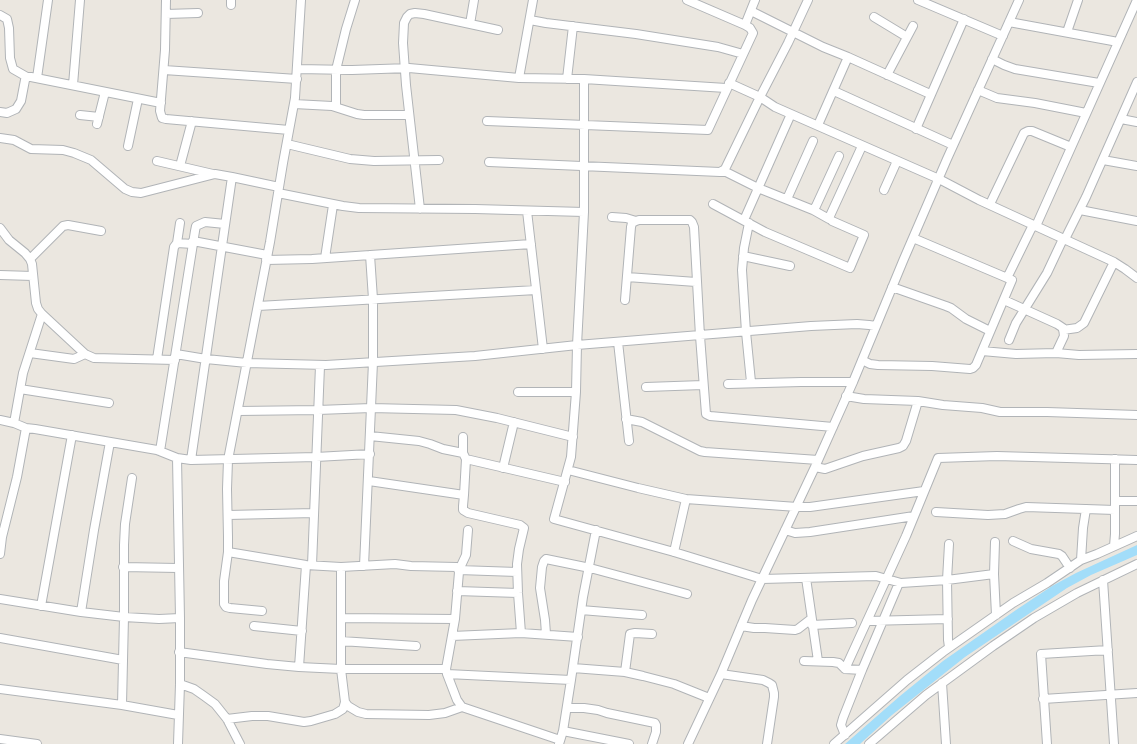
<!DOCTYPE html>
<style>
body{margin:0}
canvas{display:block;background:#ebe7e0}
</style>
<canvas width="1137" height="744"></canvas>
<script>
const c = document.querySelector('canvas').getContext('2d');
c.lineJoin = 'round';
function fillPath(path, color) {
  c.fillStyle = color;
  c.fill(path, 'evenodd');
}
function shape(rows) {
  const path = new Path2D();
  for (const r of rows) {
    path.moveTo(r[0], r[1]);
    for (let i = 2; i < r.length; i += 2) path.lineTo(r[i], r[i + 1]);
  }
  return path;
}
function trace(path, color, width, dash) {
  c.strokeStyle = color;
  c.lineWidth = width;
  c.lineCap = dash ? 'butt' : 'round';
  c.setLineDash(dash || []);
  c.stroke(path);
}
const water = shape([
 [1137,545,1137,555,1091,575,1067,588,965,657,892,715,860,744,845,744,900,696,943,661,1016,610,1052,586,1076,573]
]);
const minor = shape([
 [166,0,165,50,160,111,162,118,166,119,289,130],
 [918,0,1003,36],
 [231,5,231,0],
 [751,11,823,47,848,57,930,94],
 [166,14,198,13],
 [0,15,7,19,9,28,10,58,13,69,27,77],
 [874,17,907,37],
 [530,20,546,23,636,34,718,47,743,54],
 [1009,22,1118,42],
 [470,24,474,0],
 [745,25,755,0],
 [1067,32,1078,0],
 [992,59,1004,65,1015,69,1099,83],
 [298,69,352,70,409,68,519,78,584,79,726,88],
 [164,70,297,79],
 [887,75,913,26],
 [37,78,48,0],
 [519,78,533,0],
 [567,79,573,26],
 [584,79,584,212,577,345,576,392,571,457,554,519,674,552,762,579,876,576,901,583,947,580,994,574],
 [729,83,760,97,775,107,939,179,979,200,1114,262,1125,269,1137,278],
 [73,85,80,0],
 [978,90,997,98,1035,103,1086,113],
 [834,91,953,145],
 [294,104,332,106,357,114,364,115,409,115],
 [336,107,336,70,346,29,355,0],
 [0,112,7,113,16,109,21,101,25,80,27,77,31,77,161,103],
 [80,115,99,117],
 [1121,119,1137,122],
 [487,121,708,130,753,33,750,28,745,25,687,0],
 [97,124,105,92],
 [818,125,848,57],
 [916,129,964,19],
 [0,138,14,140,31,149,63,150,74,153,91,160,125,189,132,192,141,193,215,174,232,177],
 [287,144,350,159,374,161,439,160],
 [128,146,138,99],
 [1103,160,1137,166],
 [157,161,213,174],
 [489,162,720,172,725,169,760,97,788,43,808,0],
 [180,166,192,121],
 [720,172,726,172,758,188,813,210,816,206,839,156],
 [884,190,897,161],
 [278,193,343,206,359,208,475,209,584,212],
 [787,199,813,141],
 [713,204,765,232,850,268,864,235,832,221,829,218,862,146],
 [990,204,1024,133,1028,131,1032,131,1071,147],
 [420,209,406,85,403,43,404,23,407,17,410,14,415,13,424,14,498,30],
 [813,210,829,219],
 [1080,210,1137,221],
 [527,211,543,349],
 [612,217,626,218,636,221],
 [744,220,791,114],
 [749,223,744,248,742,270,746,332,751,382],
 [1036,226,1137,0],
 [0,228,9,240,25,253,30,259,32,264,36,303,38,309,42,314,85,354,94,358,175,360],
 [1065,239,1086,197,1137,82],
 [193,241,267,255],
 [177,243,180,223],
 [743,256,790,266],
 [325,258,333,205],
 [30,259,63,226,68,225,101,231],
 [266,260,312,259,531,244],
 [0,275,33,276],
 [627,277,696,282],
 [1007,278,1031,229,1034,225],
 [892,287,946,306,951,308,966,319,990,331],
 [625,300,631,227,632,223,636,221,639,220,690,220,692,222,694,227,700,336,706,414,710,416,833,427],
 [1004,300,1057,324,1063,328,1064,336,1056,353],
 [258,306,536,290],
 [1063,330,1077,328,1084,323,1114,262],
 [1009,340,1016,323,1047,273,1063,239],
 [618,342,629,441],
 [982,351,1016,354,1056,353,1079,355,1137,354],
 [30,353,74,359,85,354],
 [176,354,206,359,247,363,326,365,475,356,577,345,811,326,857,324,869,325,876,326],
 [157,359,174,247,177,243,193,244],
 [862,360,870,364,878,365,932,366,970,369,973,368,976,365,1012,280,913,238],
 [728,384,801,382,853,382],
 [646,387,703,385],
 [20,389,109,403],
 [518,392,576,392],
 [846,396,864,399,918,401,943,405,982,408,1000,412,1047,412,1137,415],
 [238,411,318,410,371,408,456,410,497,418,573,437],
 [626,419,642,422,700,451,705,452,818,460],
 [0,420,14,423,26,428,35,429,157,450,177,458,191,460,316,457,370,454],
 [14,423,23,373,42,314],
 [370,436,419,441,430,444,443,449,463,453],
 [463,437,463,453,466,459,464,495,463,506,463,510,468,513,520,525,524,528,519,549,517,564,518,593,521,633],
 [160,451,195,231,196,226,205,222,225,224],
 [177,458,180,618,180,684,178,744],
 [466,459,565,482],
 [191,460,232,177,279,187],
 [815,467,825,469,863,456,899,448,903,446,906,441,918,401],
 [503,468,514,422],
 [568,470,638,488,686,499,797,507,810,507,924,491],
 [369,481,464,495],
 [1115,501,1137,501],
 [936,512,988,515,1005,514,1019,509,1026,507,1115,510],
 [228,515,314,513],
 [468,530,466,555,459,570,517,572],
 [785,530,795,533,810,532,914,516],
 [1013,541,1031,549,1059,554,1062,556,1070,568],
 [995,542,994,574,996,615],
 [949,544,947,580,948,640,949,647],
 [1114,546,1115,534,1115,459],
 [228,552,306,565,341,567,395,564,411,566,457,567,459,572,455,619,446,669,447,674,571,680],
 [674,552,686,499],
 [0,554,2,537,17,477,26,428],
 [1081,560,1083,528,1086,509],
 [312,565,320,366],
 [364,566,373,362,373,299,370,255],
 [123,567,178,568],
 [341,567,341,669,345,702,348,706,358,712,366,714,429,715,445,713,462,707],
 [806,578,818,661],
 [1103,580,1114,744],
 [457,591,518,593],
 [0,599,81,612,124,617,159,619,180,618],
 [41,606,72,435],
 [581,610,642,615],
 [262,611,230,608,226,607,224,604,224,581,228,552,228,537,227,489,228,460,270,242,283,163,295,98,301,0],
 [81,612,94,530,110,442],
 [341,618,455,619],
 [867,621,948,619],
 [812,625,852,623],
 [254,626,302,631],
 [741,626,754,628,765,628,795,630,798,629,811,619],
 [546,634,545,620,540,588,542,567,544,561,546,559,590,568,687,594],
 [452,636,521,633,578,637],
 [0,638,123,660],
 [341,641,416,646],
 [179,652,267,664,299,667,341,669,446,669],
 [804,661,833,662,839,663,845,669,862,670],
 [299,667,306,565],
 [573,668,625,672,643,676,674,684,709,698],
 [845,669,906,536,938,458,997,456,1137,460],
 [625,672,630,634,635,633,652,634],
 [447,674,457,700,462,707,560,740],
 [721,674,763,680,769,683,772,685,774,693,774,697,767,744],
 [942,683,946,744],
 [180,684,194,689,204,696,215,704,227,719,240,744],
 [0,689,122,705,178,715],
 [1043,699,1137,693],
 [122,705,124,617,124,545,125,524,132,478],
 [567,708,584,708,598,710,607,713,655,723,656,725,656,732,652,744],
 [227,719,252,716,268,716,304,722,311,721,335,714,343,709,345,702],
 [563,731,629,744],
 [845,735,841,725,843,718,862,670,899,583],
 [0,739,37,744],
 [559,744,563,731,571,680,583,597,596,530],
 [688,744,721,674,752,600,815,467,853,382,903,261,947,159,1019,0],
 [834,744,907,680,943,652,1013,603,1047,583,1081,560,1097,554,1137,536],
 [869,744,926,695,993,646,1034,618,1077,593,1137,564],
 [1047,744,1041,654,1108,650]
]);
fillPath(water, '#a2ddf9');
trace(minor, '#b1b4b7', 10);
trace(minor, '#fff', 8);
</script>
